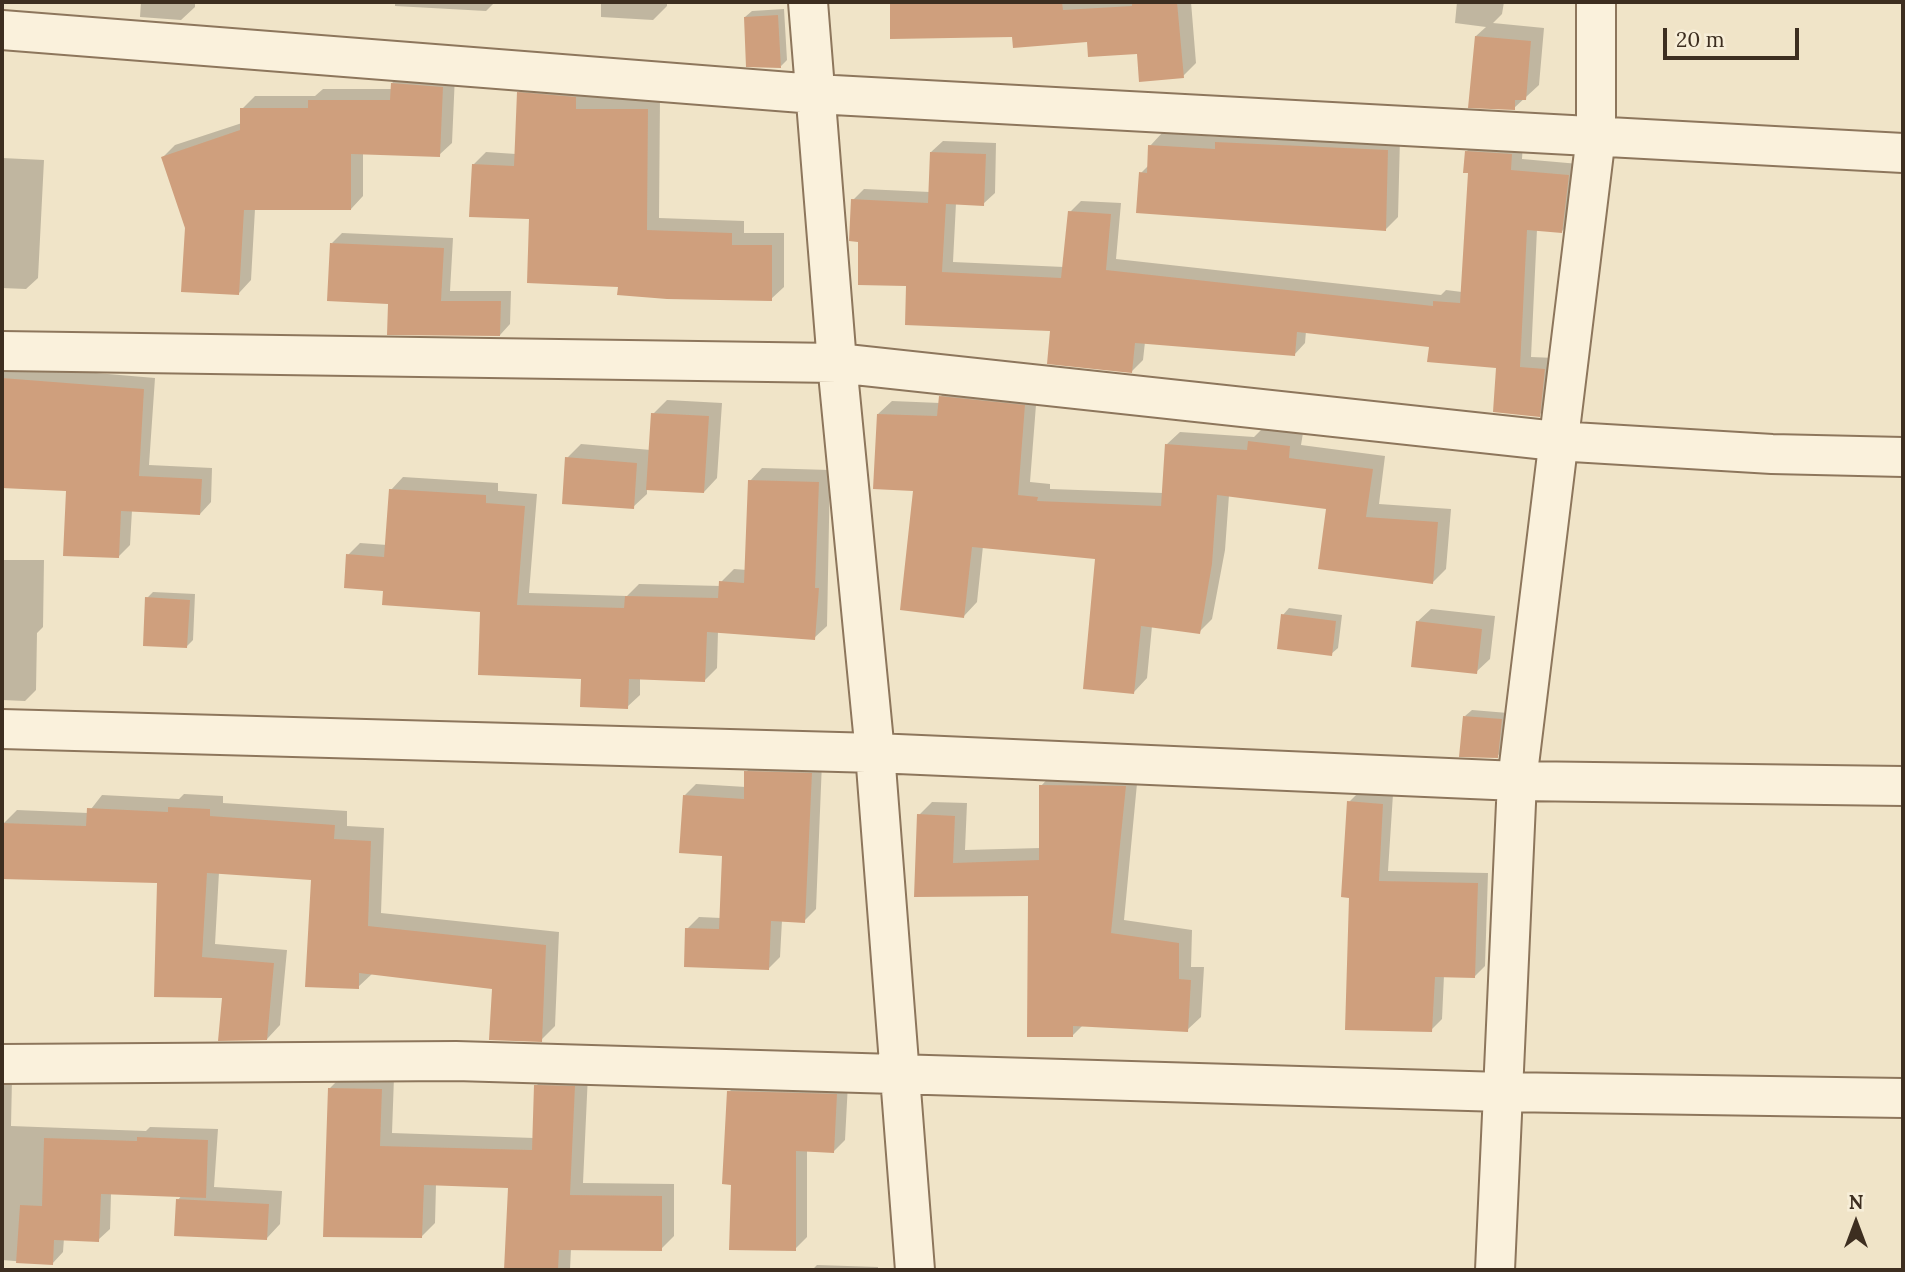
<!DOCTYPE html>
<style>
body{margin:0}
#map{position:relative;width:1905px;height:1272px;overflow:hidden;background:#f0e4c8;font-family:Lora,serif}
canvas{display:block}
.frame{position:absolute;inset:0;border:4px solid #3d2e20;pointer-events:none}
.north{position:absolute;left:1821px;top:1188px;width:70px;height:70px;-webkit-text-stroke:5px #f7eed8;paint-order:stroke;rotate:0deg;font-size:19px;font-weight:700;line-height:28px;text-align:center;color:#3d2e20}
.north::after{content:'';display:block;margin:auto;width:24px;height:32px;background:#3d2e20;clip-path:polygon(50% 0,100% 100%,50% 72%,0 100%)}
.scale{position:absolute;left:1663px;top:28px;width:136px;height:32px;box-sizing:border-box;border:4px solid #3d2e20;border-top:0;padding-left:9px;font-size:21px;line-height:24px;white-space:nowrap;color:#3d2e20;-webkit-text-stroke:5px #f7eed8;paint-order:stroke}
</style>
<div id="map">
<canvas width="1905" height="1272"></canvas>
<div class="frame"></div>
<div class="north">N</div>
<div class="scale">20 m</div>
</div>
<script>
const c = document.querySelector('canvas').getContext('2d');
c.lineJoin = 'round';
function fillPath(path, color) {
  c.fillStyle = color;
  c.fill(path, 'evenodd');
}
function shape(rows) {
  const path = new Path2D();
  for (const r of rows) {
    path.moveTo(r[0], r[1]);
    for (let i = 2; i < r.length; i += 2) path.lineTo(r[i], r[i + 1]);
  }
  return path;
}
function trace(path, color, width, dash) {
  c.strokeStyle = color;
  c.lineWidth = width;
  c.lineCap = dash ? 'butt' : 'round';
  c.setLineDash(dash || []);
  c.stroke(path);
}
const shadow = shape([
 [141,2,195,2,195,7,181,20,140,17],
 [395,2,495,2,486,11,395,6],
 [601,2,667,2,667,6,653,20,601,17],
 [892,2,1191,2,1196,63,1183,76,1138,52,1089,40,1013,35,892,38],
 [1457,2,1504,2,1502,14,1493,23,1544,28,1539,85,1514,108,1476,36,1486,27,1455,23],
 [784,9,787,60,781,66,745,17,752,11],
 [405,71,455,75,452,143,439,155,363,153,363,196,351,209,255,209,251,280,239,293,186,228,163,157,175,145,242,123,242,109,255,96,315,96,323,89,392,89,392,83],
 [531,80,588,85,588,97,660,97,659,218,744,221,744,233,784,233,784,287,771,299,620,285,531,218,473,165,486,152,516,154,518,93],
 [1229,130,1400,138,1398,217,1386,229,1141,173,1149,165,1150,146,1162,133,1222,137],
 [943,141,996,143,995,193,983,204,956,203,953,262,1064,267,1070,212,1081,201,1121,203,1116,259,1441,295,1446,290,1462,292,1470,172,1466,152,1477,141,1523,143,1522,159,1579,164,1573,220,1561,232,1537,229,1531,357,1556,358,1550,404,1539,415,1498,367,1430,345,1306,331,1305,343,1294,355,1145,342,1143,360,1132,371,1052,329,908,284,860,240,853,200,864,189,930,192,931,152],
 [2,158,44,160,38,278,26,289,2,288],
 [342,233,453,238,450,291,511,291,510,324,500,335,390,302,332,243],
 [2,365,155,378,149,465,212,468,211,502,200,514,132,510,130,545,119,556,68,489,2,487],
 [954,384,1037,392,1030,482,1050,484,1050,489,1163,493,1166,445,1180,432,1254,437,1263,428,1303,433,1301,445,1385,456,1379,504,1451,509,1446,569,1433,582,1328,507,1229,495,1225,550,1212,619,1199,632,1152,626,1147,678,1134,692,1097,557,983,546,977,602,964,616,915,489,878,414,892,401,940,403,940,397],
 [667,400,722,403,717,478,704,492,647,489,647,494,633,507,567,458,581,444,651,450,653,414],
 [762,468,830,470,827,626,814,638,718,631,717,668,704,681,640,678,640,695,627,707,482,611,385,590,348,555,360,543,387,545,391,490,403,477,498,483,498,491,537,494,529,593,627,596,639,584,721,586,721,582,734,569,747,570,750,481],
 [2,560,44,560,43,627,37,633,36,690,25,701,2,700],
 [153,592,195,594,193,640,187,646,147,598],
 [1289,608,1342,615,1338,648,1331,654,1283,615],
 [1431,609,1495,616,1490,659,1476,672,1417,622],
 [1472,710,1508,713,1504,750,1497,756,1465,716],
 [758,761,822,762,816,909,804,921,782,920,780,957,769,968,687,929,699,917,721,918,724,855,685,795,696,784,746,787,746,772],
 [1054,772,1138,773,1124,920,1192,930,1191,967,1204,967,1201,1017,1187,1030,1084,1024,1073,1035,1030,895,916,895,919,815,932,802,967,803,965,850,1041,848,1041,786],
 [1359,792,1393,794,1388,871,1488,873,1485,966,1475,976,1444,975,1442,1019,1431,1030,1351,896,1349,802],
 [184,794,223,796,223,803,347,811,347,826,384,828,381,913,559,932,555,1026,541,1040,493,987,373,973,358,987,313,878,219,872,215,944,287,950,280,1025,267,1039,224,997,159,882,2,877,3,824,17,810,88,813,102,795,179,799],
 [549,1073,588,1074,583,1183,674,1184,674,1236,661,1249,571,1248,570,1270,506,1270,510,1186,436,1184,435,1223,422,1236,330,1088,343,1075,394,1077,392,1133,534,1138,536,1086],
 [2,1079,12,1079,11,1126,146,1131,150,1127,218,1129,214,1187,282,1191,280,1224,267,1238,178,1200,182,1195,111,1193,110,1229,98,1240,64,1238,63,1252,52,1264,2,1260],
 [741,1080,848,1083,845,1140,834,1151,807,1150,807,1237,795,1249,733,1183,729,1092],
 [817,1265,878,1267,878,1270,812,1270]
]);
const building = shape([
 [890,2,1062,2,1063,10,1132,6,1132,2,1177,2,1184,78,1139,82,1137,54,1088,57,1087,42,1013,48,1012,37,890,39],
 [778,15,781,68,746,67,744,17],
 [1475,36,1531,41,1526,100,1515,100,1515,110,1468,108],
 [391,83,443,87,440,157,351,154,351,210,244,210,239,295,181,292,185,228,161,157,240,130,240,108,308,108,308,100,390,100],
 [517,92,576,97,576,109,648,109,647,230,732,233,732,245,772,245,772,301,667,299,617,295,618,287,527,283,529,219,469,217,472,164,514,166],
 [1215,142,1388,150,1386,231,1136,213,1139,172,1147,173,1148,145,1215,149],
 [1465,151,1512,154,1511,170,1569,175,1562,233,1527,230,1520,367,1545,369,1540,417,1493,412,1496,368,1427,362,1429,347,1297,332,1295,356,1135,343,1132,373,1047,364,1050,331,905,325,906,286,858,285,858,242,849,241,851,199,928,203,930,152,986,154,984,206,946,204,942,272,1061,278,1068,211,1111,214,1106,270,1433,306,1433,301,1460,303,1468,173,1463,173],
 [330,243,444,248,441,301,501,301,500,336,387,335,388,304,327,301],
 [2,378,144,389,139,476,202,479,200,515,121,511,119,558,63,556,66,491,2,488],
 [939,396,1025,405,1018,495,1038,497,1037,501,1161,506,1165,444,1247,450,1248,441,1290,446,1289,458,1373,469,1366,517,1438,522,1433,584,1318,569,1326,509,1217,495,1212,564,1200,634,1141,626,1134,694,1083,689,1095,559,972,547,964,618,900,610,913,491,873,489,877,414,937,416],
 [651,413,709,416,704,493,646,490],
 [565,457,637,463,634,509,562,504],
 [748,480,819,482,815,588,819,588,815,640,707,632,705,682,629,679,628,709,580,707,581,679,478,675,480,612,382,605,383,591,344,588,346,554,384,557,389,489,486,495,486,503,525,506,517,605,624,608,625,596,718,598,719,581,744,583],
 [145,597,190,600,187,648,143,646],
 [1281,614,1336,621,1332,656,1277,649],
 [1416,621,1482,629,1477,674,1411,667],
 [1463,716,1502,719,1498,758,1459,757],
 [744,771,812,773,805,923,771,921,769,970,684,967,685,928,719,929,722,856,679,853,683,795,744,799],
 [1039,785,1126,786,1111,933,1179,943,1179,979,1191,980,1188,1032,1073,1026,1073,1037,1027,1037,1028,896,914,897,917,814,955,816,953,863,1039,860],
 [1347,801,1383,804,1379,881,1478,883,1475,978,1435,977,1432,1032,1345,1030,1349,898,1341,897],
 [168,807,210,809,210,816,335,825,334,839,371,841,368,926,546,945,542,1042,489,1040,492,989,359,973,359,989,305,987,311,880,207,873,202,957,274,963,267,1040,218,1041,222,998,154,997,157,883,2,879,2,823,86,826,87,808,168,812],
 [534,1085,575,1086,570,1195,662,1196,662,1251,559,1250,558,1270,504,1270,508,1188,424,1185,422,1238,323,1237,328,1088,382,1089,380,1146,532,1150],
 [727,1091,837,1094,834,1153,796,1151,796,1251,729,1250,731,1185,722,1184],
 [137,1137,208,1140,206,1198,101,1194,99,1242,54,1240,53,1265,16,1263,20,1205,42,1206,44,1138,137,1141],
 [176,1199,269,1204,267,1240,174,1236]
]);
const street = shape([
 [808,2,837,363,875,753,915,1270],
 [2,30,815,94,1903,153],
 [2,351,837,363,1556,441,1772,454,1903,457],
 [2,729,875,753,1517,781,1903,786],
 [2,1064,456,1061,1502,1092,1903,1098],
 [1495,1270,1517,781,1596,136,1596,2]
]);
fillPath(shadow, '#0003');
fillPath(building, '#cf9f7d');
trace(street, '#8d765c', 42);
trace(street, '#faf1dc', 38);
</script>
